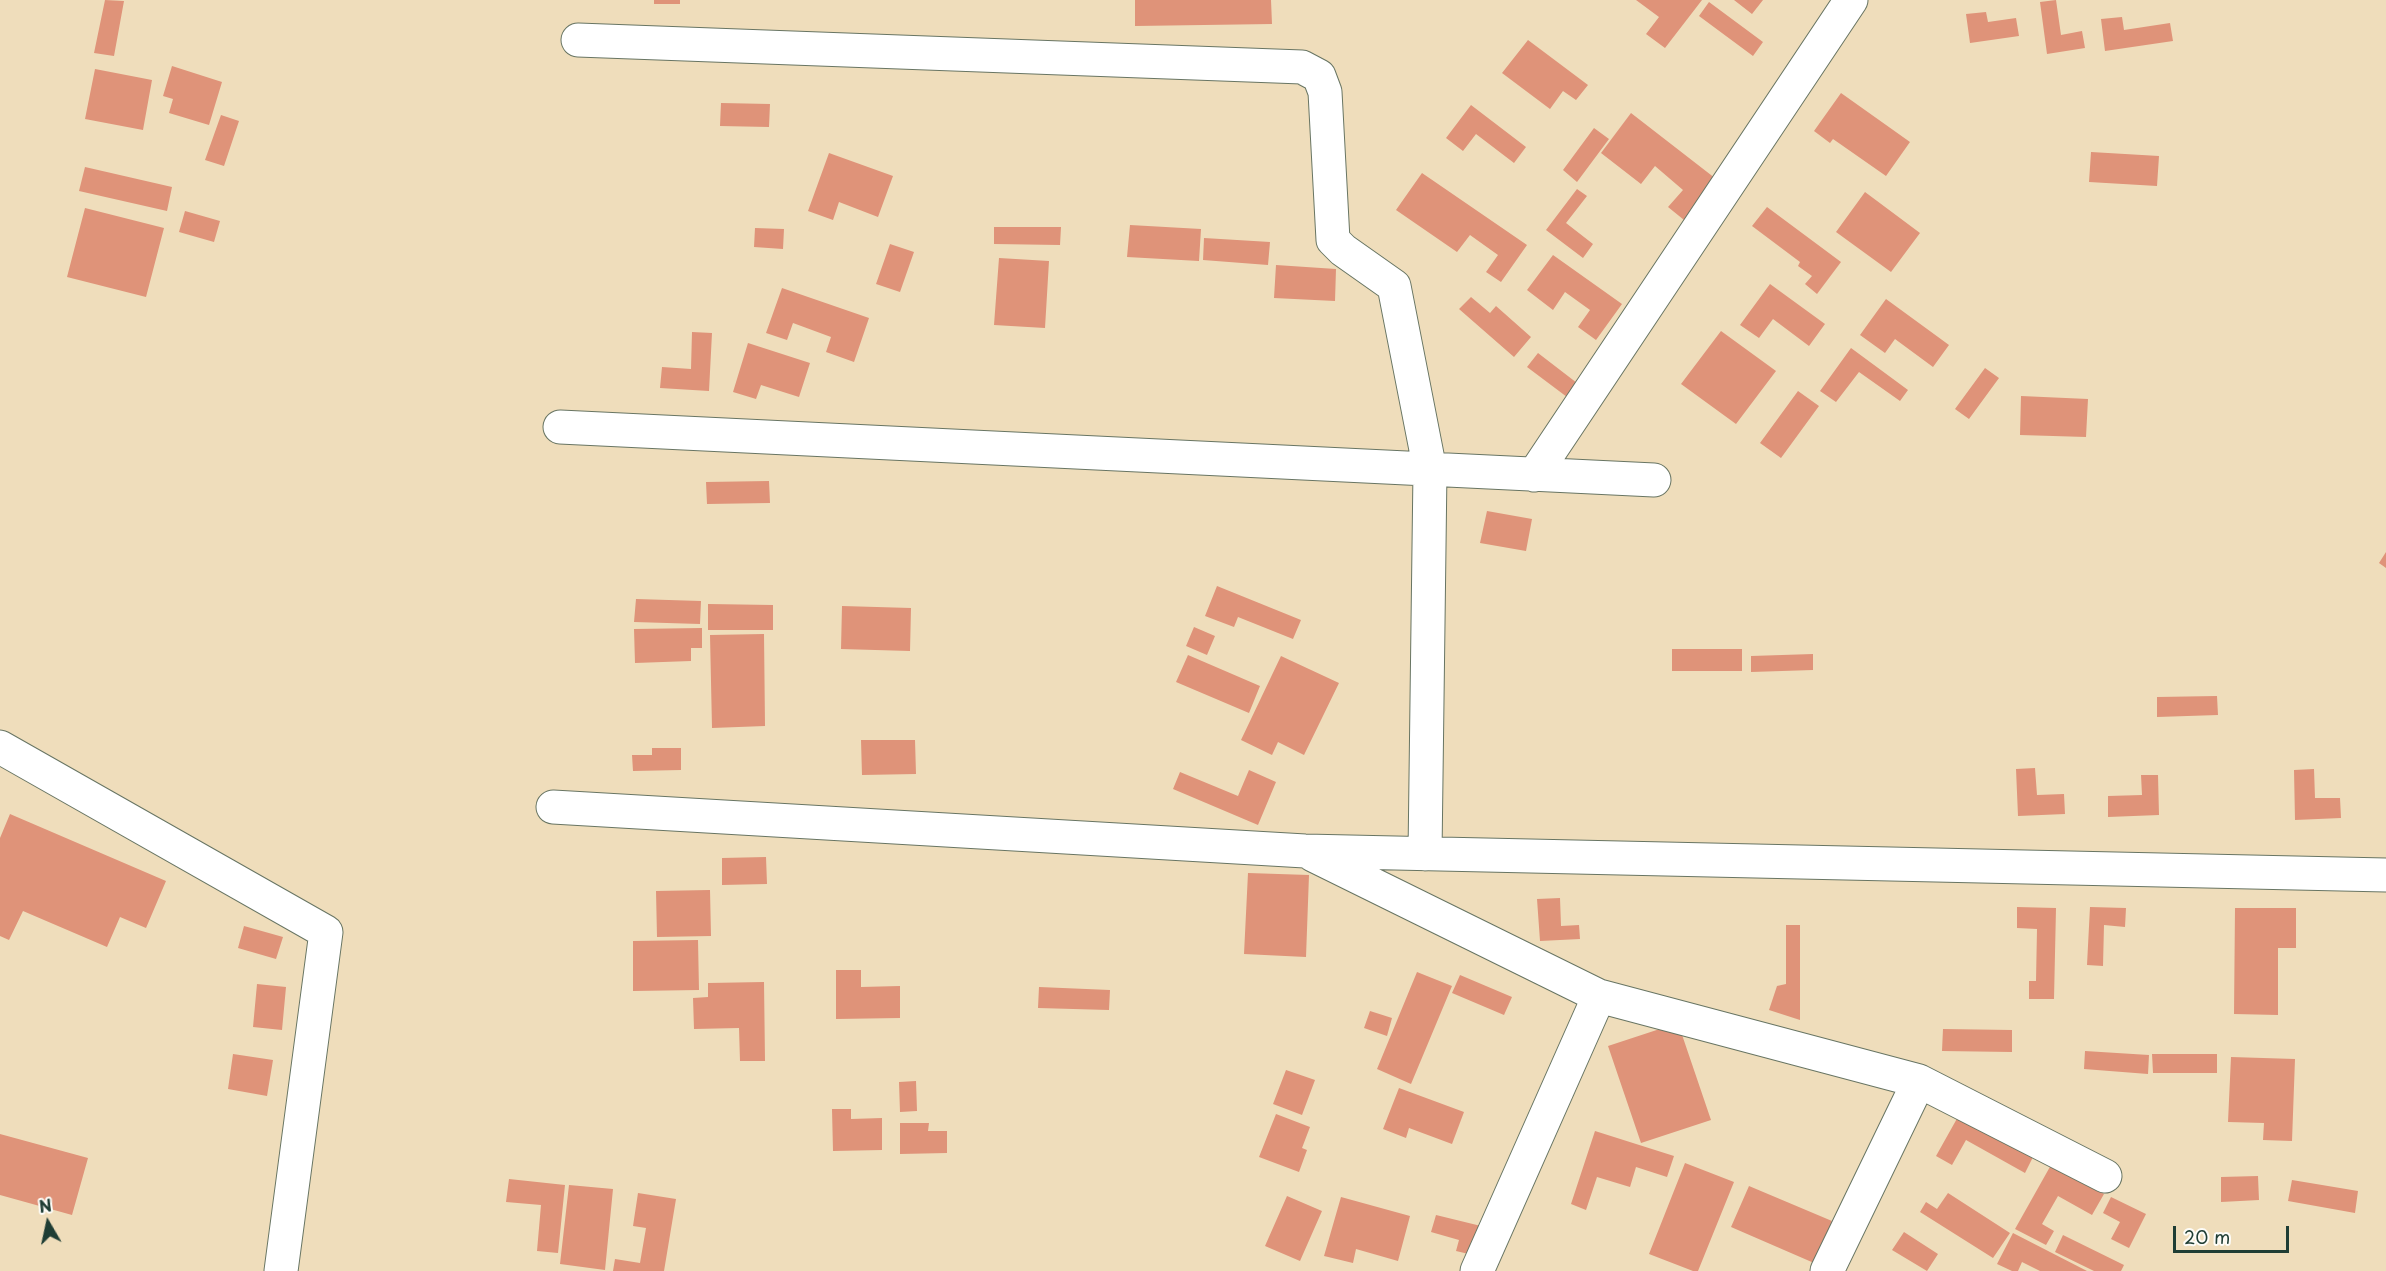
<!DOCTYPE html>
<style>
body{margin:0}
#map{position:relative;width:2386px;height:1271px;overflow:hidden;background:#efddbb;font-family:"Playpen Sans",sans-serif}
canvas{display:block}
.north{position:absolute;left:18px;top:1193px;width:60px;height:60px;-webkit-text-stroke:4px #fdfcf7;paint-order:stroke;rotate:351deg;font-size:16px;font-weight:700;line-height:24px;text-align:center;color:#1f3d34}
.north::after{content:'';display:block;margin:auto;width:21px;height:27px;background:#1f3d34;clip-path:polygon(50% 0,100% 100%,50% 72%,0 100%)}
.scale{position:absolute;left:2173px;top:1226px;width:116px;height:27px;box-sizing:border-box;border:3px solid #1f3d34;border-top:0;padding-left:8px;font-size:18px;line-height:21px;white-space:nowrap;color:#1f3d34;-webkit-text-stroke:4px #fdfcf7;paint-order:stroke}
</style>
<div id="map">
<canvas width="2386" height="1271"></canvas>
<div class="north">N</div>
<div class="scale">20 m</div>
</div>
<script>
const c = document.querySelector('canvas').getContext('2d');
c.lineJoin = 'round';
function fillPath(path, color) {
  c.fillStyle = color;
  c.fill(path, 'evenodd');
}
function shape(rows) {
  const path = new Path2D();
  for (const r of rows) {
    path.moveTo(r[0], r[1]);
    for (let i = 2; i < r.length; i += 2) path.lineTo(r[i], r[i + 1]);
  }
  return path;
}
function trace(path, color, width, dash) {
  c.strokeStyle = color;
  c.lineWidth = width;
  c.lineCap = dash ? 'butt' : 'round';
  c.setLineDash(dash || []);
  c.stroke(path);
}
const building = shape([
 [105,0,124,1,114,56,94,53],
 [654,0,680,0,680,4,654,4],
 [1135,0,1271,0,1272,24,1135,26],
 [1636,0,1702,0,1665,48,1646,34,1659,17],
 [1734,0,1763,0,1752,14],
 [2056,0,2061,35,2082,31,2085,48,2047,54,2040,2],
 [1709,2,1763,42,1753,56,1699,16],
 [1986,12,1988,22,2016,18,2019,36,1970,43,1966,14],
 [2122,17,2124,30,2170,23,2173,41,2105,51,2101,19],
 [1528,40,1588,85,1576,100,1563,91,1550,109,1502,73],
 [172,66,222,82,209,125,169,113,173,99,163,96],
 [95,69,152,80,143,130,85,119],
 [1841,93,1910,142,1886,176,1833,139,1830,143,1814,131],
 [721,103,770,104,769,127,720,126],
 [1471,105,1526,147,1514,163,1476,134,1463,151,1446,138],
 [1631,113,1720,182,1689,224,1668,207,1683,190,1655,166,1641,184,1601,153],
 [221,115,239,121,224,166,205,160],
 [1594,128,1609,139,1577,182,1563,170],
 [2091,152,2159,156,2157,186,2089,182],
 [829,153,893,176,878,217,839,202,833,220,808,211],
 [85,167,172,187,167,211,79,191],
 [1422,173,1527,245,1501,282,1486,272,1498,255,1470,235,1457,252,1396,210],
 [1577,189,1587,196,1566,223,1593,244,1583,258,1546,230],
 [1865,192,1920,233,1891,272,1836,232],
 [1767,207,1841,262,1817,294,1805,284,1812,276,1798,266,1800,262,1752,226],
 [85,208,164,228,146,297,67,277],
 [185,211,220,221,214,242,179,232],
 [1130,225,1201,229,1199,261,1127,257],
 [994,227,1061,227,1060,245,994,244],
 [755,228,784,229,783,249,754,247],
 [1204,238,1270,242,1268,265,1203,260],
 [890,244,914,252,900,292,876,284],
 [1553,255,1622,304,1596,340,1578,327,1590,310,1565,292,1553,310,1527,290],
 [999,258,1049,261,1045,328,994,325],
 [1276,265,1336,269,1335,301,1274,298],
 [1770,284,1825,324,1809,346,1773,319,1759,338,1740,325],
 [782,288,869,318,854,362,826,352,831,337,793,323,787,340,766,333],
 [1471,297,1490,313,1496,306,1531,337,1514,357,1459,309],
 [1886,299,1949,345,1933,367,1895,339,1885,353,1860,335],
 [1721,331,1776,371,1736,424,1681,384],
 [692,332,712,333,709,391,660,388,662,367,691,369],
 [748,343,810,363,799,397,761,385,756,399,733,392],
 [1851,348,1908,390,1900,401,1859,372,1836,402,1820,391],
 [1538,353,1577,383,1567,397,1527,367],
 [1985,368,1999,378,1969,419,1955,409],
 [1798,391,1819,406,1781,458,1760,443],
 [2021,396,2088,399,2086,437,2020,435],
 [769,481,770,503,707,504,706,482],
 [1487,511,1532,519,1526,551,1480,543],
 [2386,552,2386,568,2379,563],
 [1217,586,1301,620,1293,639,1238,617,1234,627,1205,616],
 [636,599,701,601,700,624,634,622],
 [708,604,773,605,773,630,708,630],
 [842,606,911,608,910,651,841,649],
 [1194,627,1215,636,1207,655,1186,646],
 [702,628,702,648,691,648,691,661,635,663,634,629],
 [764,634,765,726,712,728,710,635],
 [1672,649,1742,649,1742,671,1672,671],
 [1813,654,1813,670,1751,672,1751,656],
 [1188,655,1260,686,1249,713,1176,682],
 [1281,656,1339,683,1304,755,1278,742,1272,755,1241,740],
 [2217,696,2218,715,2157,717,2157,697],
 [861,740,915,740,916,774,862,775],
 [652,748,681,748,681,770,633,771,632,755,652,755],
 [2035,768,2037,795,2064,794,2065,814,2018,816,2016,769],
 [2314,769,2315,798,2340,798,2341,818,2295,820,2294,770],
 [1249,770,1276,782,1258,825,1173,789,1180,772,1238,796],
 [2141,775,2158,775,2159,815,2108,817,2108,796,2142,795],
 [10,814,166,881,146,928,120,917,107,947,23,911,9,940,0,936,0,838],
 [766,857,767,884,722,885,722,858],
 [1248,873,1309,875,1306,957,1244,954],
 [710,890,711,936,657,937,656,891],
 [1560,898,1561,926,1579,925,1580,939,1540,941,1537,899],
 [2017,907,2056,908,2054,999,2029,999,2029,981,2036,981,2037,929,2017,928],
 [2090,907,2126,908,2125,927,2104,925,2103,966,2087,965],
 [2235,908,2296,908,2296,948,2278,948,2278,1015,2234,1014],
 [1786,925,1800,925,1800,1020,1769,1010,1777,986,1786,984],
 [244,926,283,937,276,959,238,948],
 [698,940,699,990,633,991,633,941],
 [836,970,861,970,861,987,900,986,900,1018,836,1019],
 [1417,972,1452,986,1411,1084,1377,1069],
 [1460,975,1512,997,1504,1015,1452,993],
 [764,982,765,1061,740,1061,739,1028,694,1029,693,998,708,997,708,983],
 [257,984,286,987,282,1030,253,1027],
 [1039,987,1110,990,1109,1010,1038,1008],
 [1370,1011,1392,1018,1387,1036,1364,1028],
 [1678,1023,1711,1120,1641,1143,1608,1046],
 [1943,1029,2012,1030,2012,1052,1942,1051],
 [2085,1051,2149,1055,2148,1074,2084,1069],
 [233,1054,273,1060,267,1096,228,1089],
 [2152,1054,2217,1054,2217,1073,2153,1073],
 [2231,1057,2295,1059,2292,1141,2263,1140,2264,1123,2228,1122],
 [1286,1070,1315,1080,1302,1115,1273,1104],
 [916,1081,917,1111,900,1112,899,1082],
 [1399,1088,1464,1112,1452,1144,1409,1128,1406,1138,1383,1129],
 [832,1109,851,1109,851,1119,882,1118,882,1150,833,1151],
 [1276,1114,1310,1127,1302,1148,1307,1150,1299,1172,1259,1157],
 [1959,1115,2033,1157,2025,1173,1966,1140,1952,1165,1936,1156],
 [900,1123,929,1123,928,1131,947,1131,947,1153,900,1154],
 [1595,1131,1674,1156,1667,1177,1636,1167,1630,1187,1597,1177,1586,1210,1571,1204],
 [0,1134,88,1158,72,1215,0,1195],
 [1685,1163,1734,1182,1698,1271,1693,1271,1649,1254],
 [2051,1165,2104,1194,2092,1215,2058,1196,2042,1224,2054,1231,2046,1245,2015,1229],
 [2258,1176,2259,1200,2221,1202,2221,1177],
 [509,1179,565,1185,558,1253,537,1251,541,1205,506,1202],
 [2292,1180,2358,1191,2355,1213,2288,1201],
 [569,1185,613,1189,605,1270,560,1264],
 [1749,1186,1832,1221,1814,1263,1731,1227],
 [638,1193,676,1199,664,1271,613,1271,615,1259,640,1263,646,1228,633,1226],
 [1948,1193,2010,1233,1993,1258,1920,1212,1926,1202,1937,1209],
 [1287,1196,1322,1211,1300,1261,1265,1246],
 [1341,1197,1410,1216,1398,1261,1356,1249,1353,1263,1324,1256],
 [2111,1197,2146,1214,2129,1248,2111,1239,2120,1222,2103,1213],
 [1436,1215,1481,1226,1473,1255,1456,1251,1459,1240,1431,1232],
 [1904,1232,1938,1254,1927,1271,1892,1250],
 [2013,1233,2087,1271,2040,1271,2022,1262,2018,1271,2012,1271,1997,1264],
 [2063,1235,2124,1265,2121,1271,2094,1271,2055,1252]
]);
const minor = shape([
 [578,40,1302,67,1319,76,1325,92,1333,240,1343,250,1394,286,1430,470,1425,854],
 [560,427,1654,480],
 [1534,475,1851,0],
 [0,747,326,932,281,1271],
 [553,807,1305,851,2386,875],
 [1313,855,1599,996,1919,1081],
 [1477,1271,1599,996],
 [1827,1271,1919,1081,2105,1176]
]);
fillPath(building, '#df9379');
trace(minor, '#687563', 35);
trace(minor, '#fff', 33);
</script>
